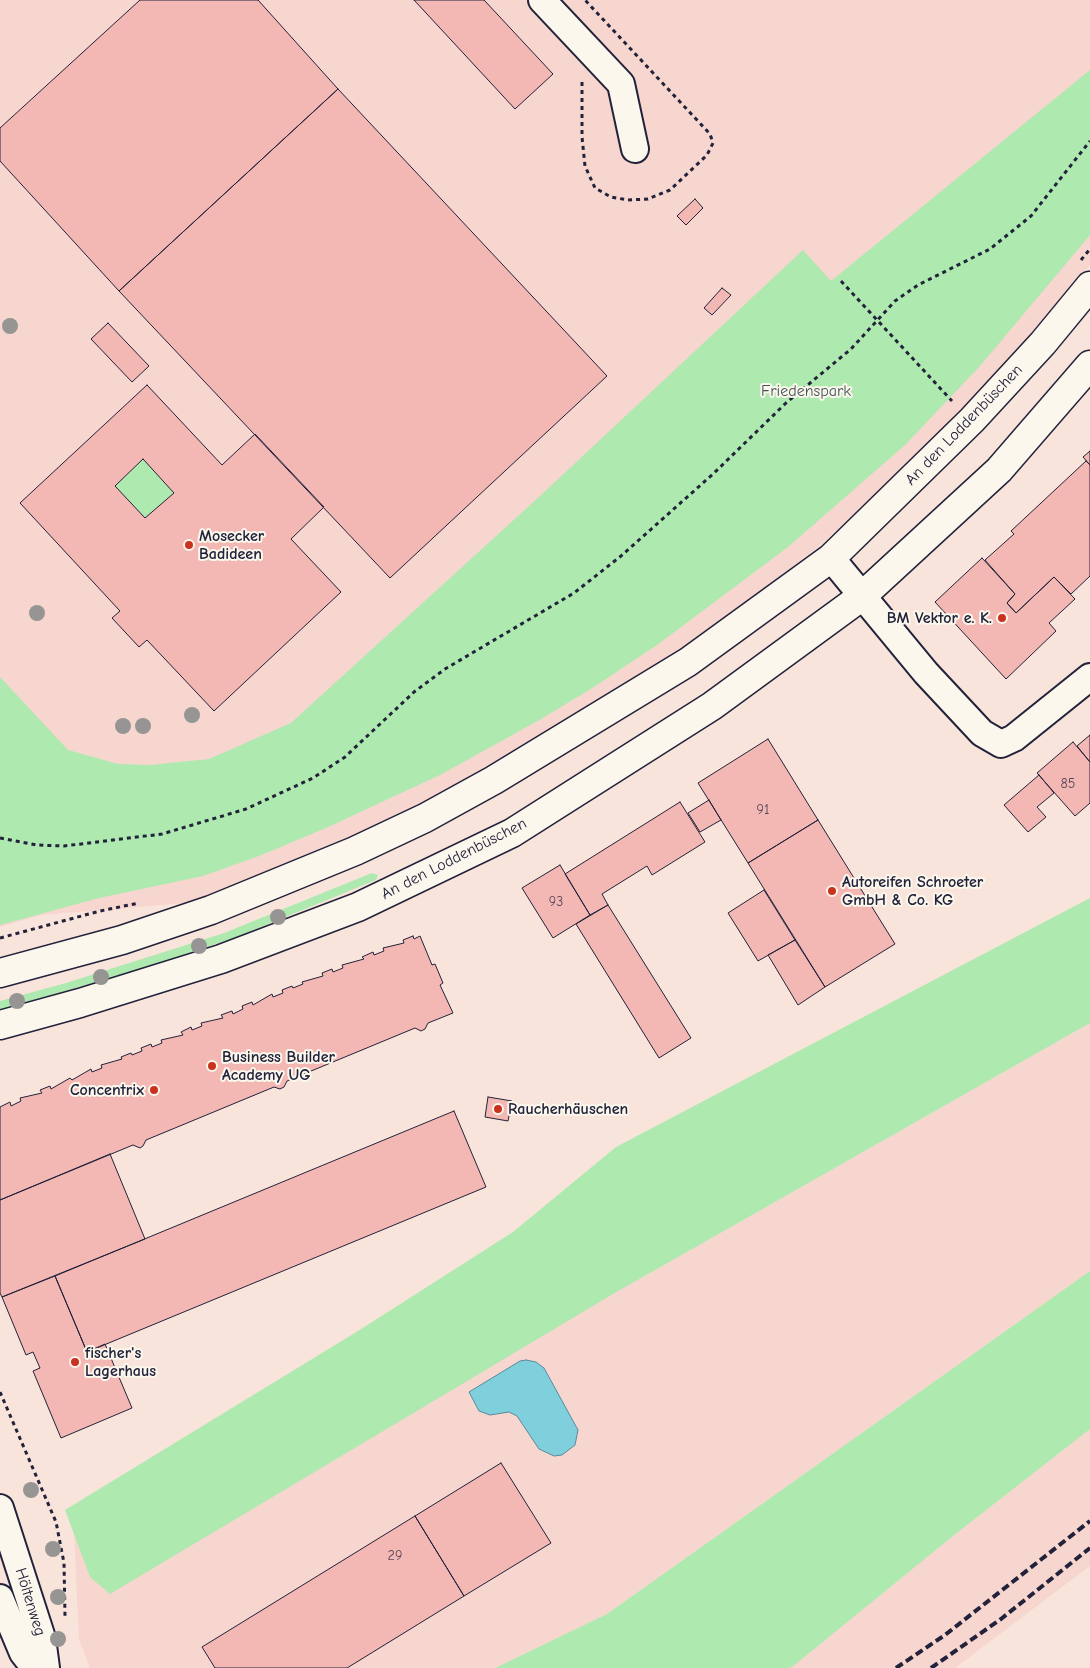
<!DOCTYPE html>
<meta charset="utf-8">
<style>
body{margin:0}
canvas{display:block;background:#f9e4db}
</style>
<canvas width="1090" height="1668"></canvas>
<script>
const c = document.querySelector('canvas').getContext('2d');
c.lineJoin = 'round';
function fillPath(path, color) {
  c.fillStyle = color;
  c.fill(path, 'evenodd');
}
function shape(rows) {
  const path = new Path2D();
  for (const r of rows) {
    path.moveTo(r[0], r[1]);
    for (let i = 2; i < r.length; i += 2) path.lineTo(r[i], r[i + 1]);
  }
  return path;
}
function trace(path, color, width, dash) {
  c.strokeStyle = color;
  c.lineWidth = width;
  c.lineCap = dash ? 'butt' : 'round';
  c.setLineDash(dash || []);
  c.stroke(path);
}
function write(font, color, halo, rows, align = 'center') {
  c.font = font + ' "Comic Neue",sans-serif';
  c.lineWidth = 4;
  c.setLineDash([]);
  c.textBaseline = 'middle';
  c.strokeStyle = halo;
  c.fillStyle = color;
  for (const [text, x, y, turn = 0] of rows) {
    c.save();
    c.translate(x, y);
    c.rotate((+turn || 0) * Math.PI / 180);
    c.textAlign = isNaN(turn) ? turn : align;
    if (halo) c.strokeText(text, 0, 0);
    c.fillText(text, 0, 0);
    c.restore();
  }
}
const built = shape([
 [0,0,1090,0,1090,265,975,402,818,547,680,652,480,776,341,852,198,902,41,915,0,927],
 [1090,1023,1090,1271,607,1614,495,1668,90,1668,79,1640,74,1532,90,1577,613,1294],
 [1090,1429,1090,1566,955,1668,790,1668,953,1536]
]);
const green = shape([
 [1090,70,1090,235,980,366,905,445,788,547,657,645,594,687,541,719,442,774,326,828,259,856,203,876,99,898,0,925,0,677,68,750,118,764,150,765,209,759,291,723,540,496,803,250,831,281],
 [143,459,174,493,145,518,115,486],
 [372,873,378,875,376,880,234,938,124,974,0,1010,0,1001,66,983,224,933],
 [1090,898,1090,1023,613,1294,110,1594,90,1577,65,1510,358,1331,513,1232,616,1147],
 [1090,1271,1090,1429,953,1536,797,1663,790,1668,495,1668,607,1614]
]);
const water = shape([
 [526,1360,536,1362,544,1368,578,1430,575,1445,562,1455,554,1456,539,1449,517,1416,509,1412,490,1415,479,1411,469,1392,520,1361,526,1360]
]);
const building = shape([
 [140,0,258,0,338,89,119,291,0,161,0,128,140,0],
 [414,0,484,0,553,74,515,109,414,0],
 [338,89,607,376,390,578,119,291,338,89],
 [695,199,703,208,686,225,677,216,695,199],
 [722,288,731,295,712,315,704,308,722,288],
 [108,323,149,366,132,382,91,339,108,323],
 [147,385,222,465,255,434,324,507,291,539,341,592,214,711,147,640,139,647,112,618,120,611,20,503,147,385],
 [143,459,174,493,145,518,115,486,143,459],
 [1090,451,1090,465,1083,457,1090,451],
 [1086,461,1090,465,1090,576,1071,594,1054,577,1016,613,1007,603,1015,594,985,560,1014,534,1011,531,1086,461],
 [982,558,1015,594,1007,603,1016,613,1054,577,1075,599,1049,623,1056,631,1006,679,935,602,982,558],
 [1090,735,1090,762,1077,746,1090,735],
 [768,739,818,820,748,863,698,783,768,739],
 [1073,742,1090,762,1090,803,1075,816,1037,773,1073,742],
 [1039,775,1054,793,1037,807,1046,817,1028,832,1004,805,1039,775],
 [709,800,721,820,700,832,688,813,709,800],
 [680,802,705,842,652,875,647,866,602,894,608,905,590,915,565,874,680,802],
 [818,820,895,944,825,987,748,863,818,820],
 [560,865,590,915,553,938,522,888,560,865],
 [764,890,795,940,758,961,728,913,764,890],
 [608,905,691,1038,659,1058,576,924,608,905],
 [413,936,414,939,420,936,432,965,435,964,443,983,440,985,453,1013,428,1023,425,1029,421,1031,415,1028,287,1081,284,1087,280,1089,274,1087,146,1140,143,1146,140,1148,133,1145,0,1200,0,1107,10,1102,11,1106,21,1101,20,1098,42,1093,40,1090,50,1086,51,1089,70,1078,72,1080,91,1069,92,1072,102,1068,101,1065,122,1059,121,1057,131,1053,132,1055,142,1051,141,1048,151,1044,152,1047,162,1043,161,1040,183,1035,181,1032,191,1027,192,1030,202,1026,201,1023,223,1018,221,1015,232,1011,233,1014,243,1009,242,1006,252,1002,253,1005,272,994,273,997,283,993,282,990,292,986,293,988,303,984,302,982,323,976,322,973,332,969,333,972,343,968,342,965,364,959,362,957,373,952,374,955,384,951,383,948,404,943,403,940,413,936],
 [795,940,825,987,798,1005,768,955,795,940],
 [488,1097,512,1101,508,1121,485,1117,488,1097],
 [454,1111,486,1187,87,1352,55,1276,454,1111],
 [110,1154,145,1239,2,1297,0,1293,0,1200,110,1154],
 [55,1276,87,1352,105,1344,132,1408,61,1438,33,1371,40,1368,33,1352,26,1355,2,1297,55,1276],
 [501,1463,551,1543,464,1596,415,1516,501,1463],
 [415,1516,464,1596,347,1668,215,1668,202,1647,415,1516]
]);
const path = shape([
 [582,82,582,137,585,166,595,188,611,197,628,200,648,199,670,190,707,155,713,143,710,134,585,0],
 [1081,260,1090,249],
 [841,281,952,401],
 [0,838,37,845,64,846,162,834,246,809,313,778,345,757,414,692,445,669,574,593,621,556,713,474,786,403,851,349,895,301,918,285,990,249,1031,216,1090,141],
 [0,938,100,911,139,903],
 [0,1392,56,1522,64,1563,65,1616]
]);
const street = shape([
 [542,0,621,84,635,149],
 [831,558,926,673,982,733,1001,744,1014,738,1090,677],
 [0,1508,42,1638,46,1668],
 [0,1598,23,1653,35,1668]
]);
const secondary = shape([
 [0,973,122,940,211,910,355,851,425,818,494,780,688,662,831,558,972,420,1043,343,1090,286],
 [0,1025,80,1003,221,959,358,907,512,833,712,706,861,597,999,470,1090,365]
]);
const rail = shape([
 [896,1668,945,1635,1090,1521],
 [931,1668,1001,1619,1090,1548]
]);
const trees = [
 [10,326],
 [37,613],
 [192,715],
 [123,726],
 [143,726],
 [278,917],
 [199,946],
 [101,977],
 [17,1001],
 [31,1490],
 [53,1549],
 [58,1597],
 [58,1639]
];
const markers = [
 [189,545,5,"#c8321e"],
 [1002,618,5,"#c8321e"],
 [832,891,5,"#c8321e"],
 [212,1066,5,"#c8321e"],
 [154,1090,5,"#c8321e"],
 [498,1109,5,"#c8321e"],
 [75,1362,5,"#c8321e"]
];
const numberNames = [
 ["85",1068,784],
 ["91",763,810],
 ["93",556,902],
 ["29",395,1556]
];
const parkNames = [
 ["Friedenspark",806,391]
];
const streetNames = [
 ["An den Loddenbüschen",964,425,-46],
 ["An den Loddenbüschen",454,859,-27],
 ["Höltenweg",30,1602,73]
];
const poiNames = [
 ["Mosecker",199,536],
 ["Badideen",199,554],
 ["BM Vektor e. K.",992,618,"right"],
 ["Autoreifen Schroeter",842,882],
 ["GmbH & Co. KG",842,900],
 ["Business Builder",222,1057],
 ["Academy UG",222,1075],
 ["Concentrix",144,1090,"right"],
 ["Raucherhäuschen",508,1109],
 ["fischer's",85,1353],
 ["Lagerhaus",85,1371]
];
fillPath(built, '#f7d6cf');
fillPath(green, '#aee9af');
fillPath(water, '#80cfdd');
trace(water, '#5a8a9c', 1);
fillPath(building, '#f3b7b4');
trace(building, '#22223b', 1);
trace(street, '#22223b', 30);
trace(secondary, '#22223b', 31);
trace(path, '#22223b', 3, [4, 4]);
trace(street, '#fbf7ec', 26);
trace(secondary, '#fbf7ec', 28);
trace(rail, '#22223b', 4, [8, 4]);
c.fillStyle = '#969593';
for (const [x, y] of trees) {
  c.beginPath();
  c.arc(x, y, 8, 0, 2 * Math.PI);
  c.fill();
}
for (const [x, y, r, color] of markers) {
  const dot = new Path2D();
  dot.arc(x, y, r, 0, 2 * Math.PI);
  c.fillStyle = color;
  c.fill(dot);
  trace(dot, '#fbf7ec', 2);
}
write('14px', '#564759', null, numberNames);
write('16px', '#455458', '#fbf7ec', parkNames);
write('16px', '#22223b', '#fbf7ec', streetNames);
write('bold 16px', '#22223b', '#fbf7ec', poiNames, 'left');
</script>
